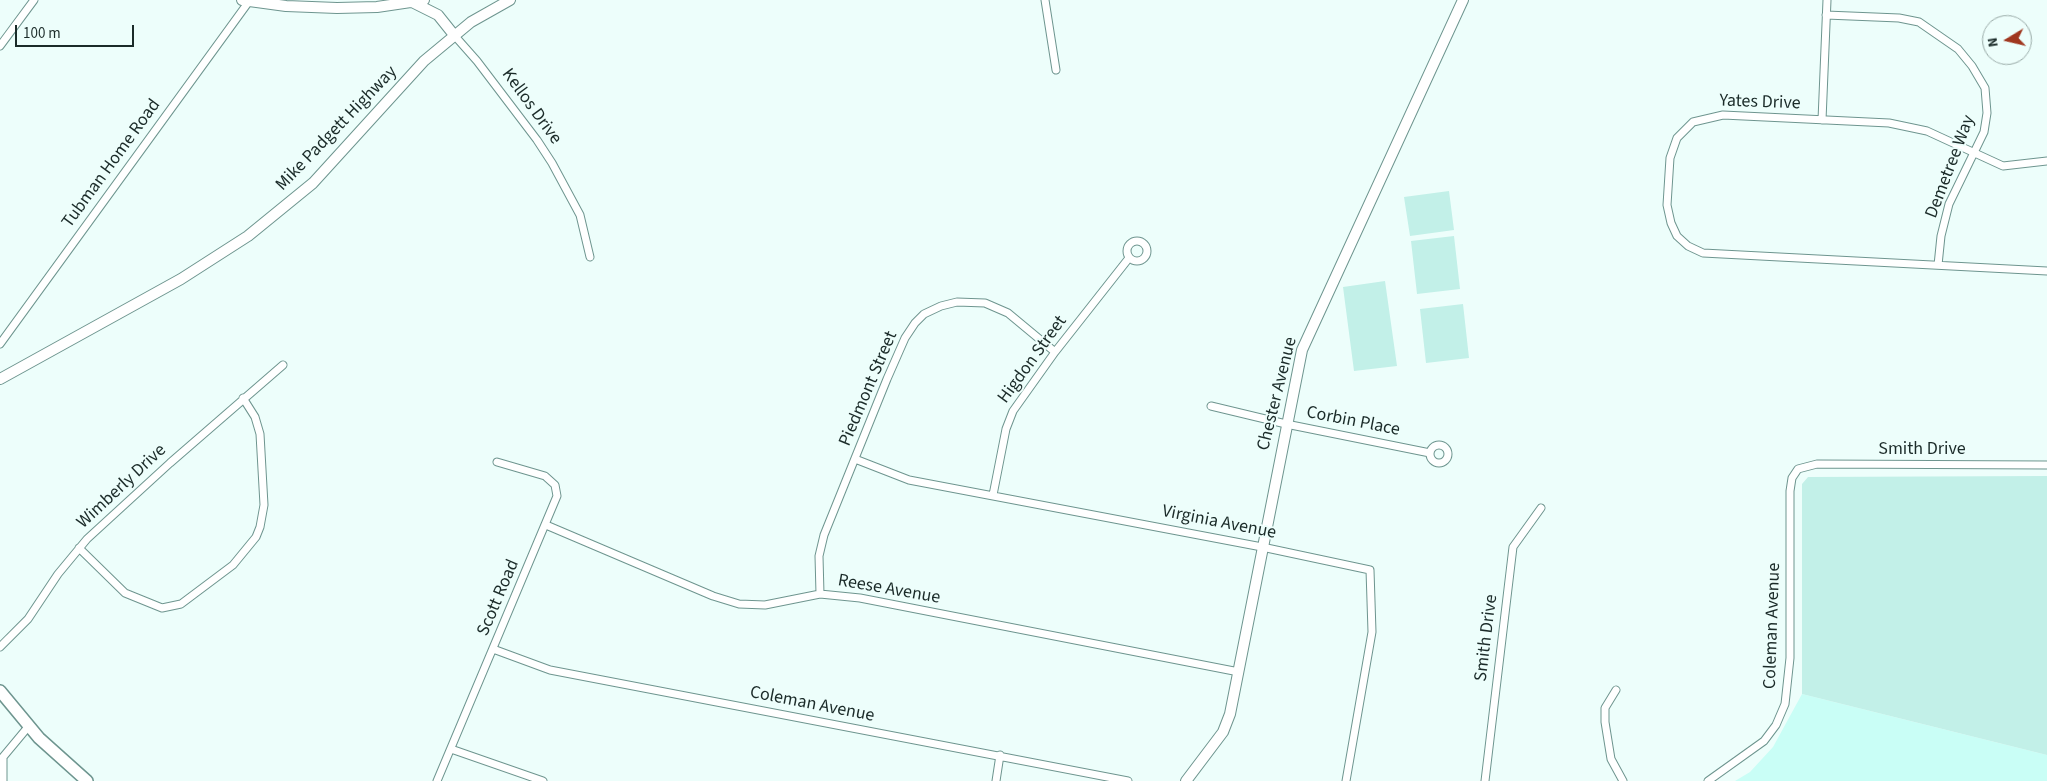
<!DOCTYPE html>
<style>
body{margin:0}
#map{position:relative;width:2047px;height:781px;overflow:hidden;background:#edfefb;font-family:"Source Sans 3",sans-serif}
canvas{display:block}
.north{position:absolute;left:1982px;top:15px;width:50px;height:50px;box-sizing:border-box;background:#edfefb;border:1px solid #99aaa7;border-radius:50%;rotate:261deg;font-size:14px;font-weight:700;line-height:20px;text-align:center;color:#1b2b29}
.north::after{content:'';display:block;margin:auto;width:18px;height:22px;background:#a0371f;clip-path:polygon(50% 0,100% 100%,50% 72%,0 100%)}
.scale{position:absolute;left:15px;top:25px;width:119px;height:22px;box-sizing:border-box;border:2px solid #1b2b29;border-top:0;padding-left:6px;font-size:15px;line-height:18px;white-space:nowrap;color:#1b2b29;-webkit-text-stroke:4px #edfefb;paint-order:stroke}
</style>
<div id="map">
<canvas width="2047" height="781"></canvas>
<div class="north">N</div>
<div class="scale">100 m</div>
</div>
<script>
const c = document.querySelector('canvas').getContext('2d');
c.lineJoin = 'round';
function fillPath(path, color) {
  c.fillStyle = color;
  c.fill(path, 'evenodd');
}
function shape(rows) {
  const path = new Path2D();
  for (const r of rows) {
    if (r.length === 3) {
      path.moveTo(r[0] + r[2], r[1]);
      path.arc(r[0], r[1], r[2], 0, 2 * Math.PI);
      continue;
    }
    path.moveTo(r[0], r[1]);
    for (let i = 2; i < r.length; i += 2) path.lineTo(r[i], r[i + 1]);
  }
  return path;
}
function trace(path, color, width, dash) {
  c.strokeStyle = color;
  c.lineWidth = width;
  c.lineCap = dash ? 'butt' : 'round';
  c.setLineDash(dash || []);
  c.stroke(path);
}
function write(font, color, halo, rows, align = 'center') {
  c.font = font + ' "Source Sans 3",sans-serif';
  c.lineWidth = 4;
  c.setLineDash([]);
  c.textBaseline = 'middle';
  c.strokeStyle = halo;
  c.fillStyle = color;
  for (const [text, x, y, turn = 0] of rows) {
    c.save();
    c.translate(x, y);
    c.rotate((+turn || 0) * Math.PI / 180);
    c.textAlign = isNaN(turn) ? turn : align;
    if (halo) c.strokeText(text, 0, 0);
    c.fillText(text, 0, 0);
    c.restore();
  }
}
const built = shape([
 [1802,694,2047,755,2047,781,1735,781,1750,772,1773,747]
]);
const green = shape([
 [1449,191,1454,230,1410,236,1404,197],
 [1454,236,1460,289,1417,294,1411,241],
 [1385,281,1397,366,1354,371,1343,287],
 [1463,304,1469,358,1426,363,1420,309],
 [2047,476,2047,755,1802,694,1802,484,1808,477]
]);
const street = shape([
 [1045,0,1056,70],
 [1826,15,1899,18,1919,22,1958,49,1972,66,1985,88,1987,113,1984,132,1949,204,1941,236,1938,265],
 [454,35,477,61,537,140,552,163,580,215,590,257],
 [0,46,34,0],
 [1822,120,1827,0],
 [2047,161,2003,166,1927,131,1889,123,1723,115,1693,122,1677,138,1670,158,1667,205,1671,223,1677,236,1688,246,1703,253,2047,271],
 [1137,251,10],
 [0,344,250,0],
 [1211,406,1286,424,1430,453],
 [1439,454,9],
 [855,459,909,480,1262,547,1370,570,1372,632,1346,781],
 [993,495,1006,429,1013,411,1055,352,1129,258],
 [546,525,713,596,739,604,765,605,820,594,860,598,1239,672],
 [79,548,125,593,162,608,181,604,233,565,256,537,260,527,264,505,260,434,255,417,243,398],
 [820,594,819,556,824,535,887,379,905,338,915,323,924,314,941,306,957,302,985,303,1008,313,1055,352],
 [0,647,28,619,58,574,87,539,170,463,283,365],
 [493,649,550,670,1128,781],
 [1616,690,1605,708,1605,722,1611,759,1623,781],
 [451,749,543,781],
 [3,781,3,757,28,727],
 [437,781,557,496,555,485,545,476,497,462],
 [996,781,1000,755],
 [1485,781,1513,547,1541,508],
 [1708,781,1764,741,1776,725,1785,704,1790,658,1790,491,1792,478,1798,469,1817,464,2047,465]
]);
const secondary = shape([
 [242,0,286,6,337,8,377,7,424,0],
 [412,2,438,15,454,35],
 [0,379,181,279,248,236,313,183,424,61,471,22,510,0],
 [1186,781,1223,732,1230,714,1302,350,1463,0]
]);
const primary = shape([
 [0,691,39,738,87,781]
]);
const streetNames = [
 ["Yates Drive",1760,103,2],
 ["Kellos Drive",531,107,54],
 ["Mike Padgett Highway",337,129,-46],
 ["Tubman Home Road",112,164,-54],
 ["Demetree Way",1951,167,-69],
 ["Higdon Street",1033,360,-54],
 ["Piedmont Street",869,389,-67],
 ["Chester Avenue",1278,394,-76],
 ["Corbin Place",1353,422,11],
 ["Smith Drive",1922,450],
 ["Wimberly Drive",122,487,-43],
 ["Virginia Avenue",1219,523,11],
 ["Reese Avenue",889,590,10],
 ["Scott Road",499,598,-67],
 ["Coleman Avenue",1773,626,-88],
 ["Smith Drive",1487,638,-83],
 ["Coleman Avenue",812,705,11]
];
fillPath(built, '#c9fef6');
fillPath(green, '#c2f0e8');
trace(street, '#6e958f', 9);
trace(secondary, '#6e958f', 12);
trace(primary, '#6e958f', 14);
trace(street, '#fff', 7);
trace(secondary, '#fff', 10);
trace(primary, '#fff', 11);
write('18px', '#1b2b29', '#edfefb', streetNames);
</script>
